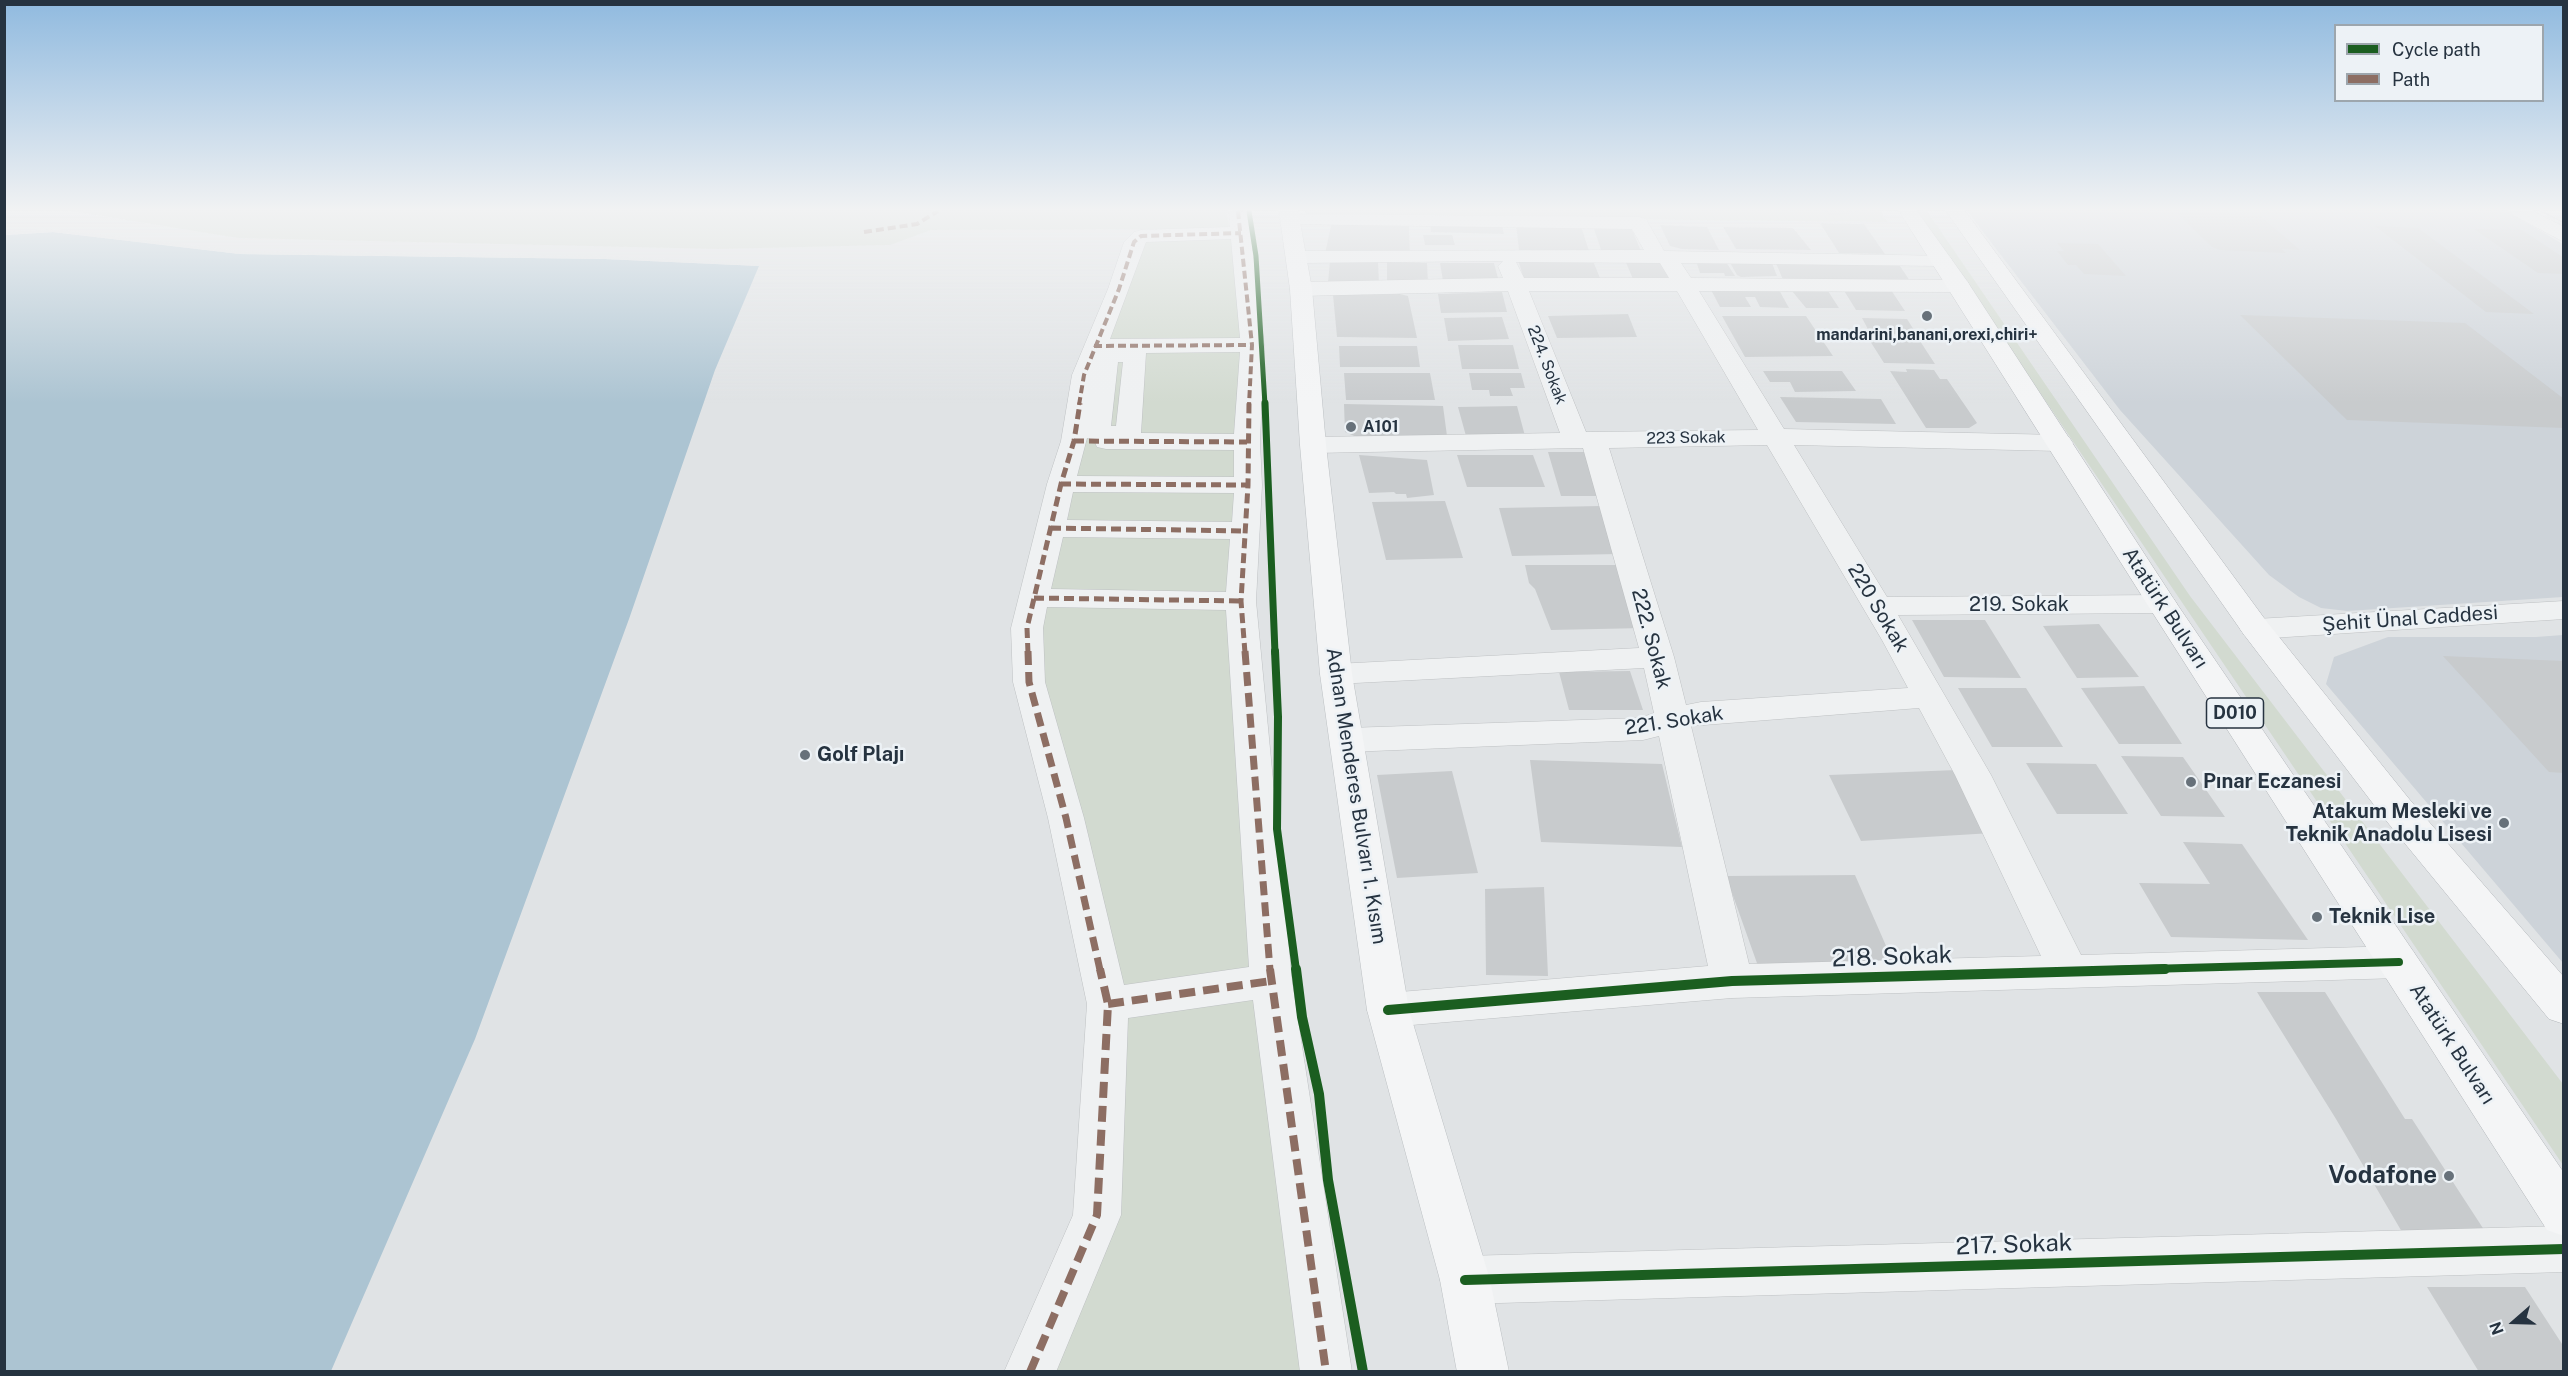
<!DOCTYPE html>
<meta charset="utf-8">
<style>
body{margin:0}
#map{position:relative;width:2568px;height:1376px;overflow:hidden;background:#e0e3e5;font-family:"Public Sans",sans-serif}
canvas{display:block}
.frame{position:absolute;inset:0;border:6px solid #263340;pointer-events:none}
.legend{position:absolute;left:2334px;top:24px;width:210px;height:78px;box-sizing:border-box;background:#edf2f6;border:2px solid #9da6ad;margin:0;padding:8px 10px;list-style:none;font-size:18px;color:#263340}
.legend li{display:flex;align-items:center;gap:12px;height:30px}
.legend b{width:30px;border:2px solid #9da6ad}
.north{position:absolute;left:2484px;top:1292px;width:60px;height:60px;-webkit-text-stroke:4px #edf2f6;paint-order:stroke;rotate:250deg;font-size:16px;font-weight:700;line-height:24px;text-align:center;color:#263340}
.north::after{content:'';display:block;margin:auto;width:21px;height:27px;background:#263340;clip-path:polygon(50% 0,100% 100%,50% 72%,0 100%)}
</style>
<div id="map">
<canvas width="2568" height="1376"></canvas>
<div class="frame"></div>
<ul class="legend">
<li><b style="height:8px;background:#1b5e20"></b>Cycle path</li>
<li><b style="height:8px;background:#8d6e63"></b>Path</li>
</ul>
<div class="north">N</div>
</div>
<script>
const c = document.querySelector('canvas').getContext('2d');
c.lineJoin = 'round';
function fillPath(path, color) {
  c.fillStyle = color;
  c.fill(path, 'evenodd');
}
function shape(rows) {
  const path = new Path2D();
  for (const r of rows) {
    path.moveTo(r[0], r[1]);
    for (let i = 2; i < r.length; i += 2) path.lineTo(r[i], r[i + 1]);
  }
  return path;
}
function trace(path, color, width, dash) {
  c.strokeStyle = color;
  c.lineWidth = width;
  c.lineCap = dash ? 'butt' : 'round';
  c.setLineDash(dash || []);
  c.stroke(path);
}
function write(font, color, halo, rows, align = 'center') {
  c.font = font + ' "Public Sans",sans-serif';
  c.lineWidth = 5;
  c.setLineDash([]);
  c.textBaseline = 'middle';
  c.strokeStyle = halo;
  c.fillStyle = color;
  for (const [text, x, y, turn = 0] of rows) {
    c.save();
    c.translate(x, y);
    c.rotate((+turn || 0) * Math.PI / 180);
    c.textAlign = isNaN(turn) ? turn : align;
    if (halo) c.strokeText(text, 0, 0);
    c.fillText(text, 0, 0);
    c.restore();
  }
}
const built = shape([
 [1967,211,2507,211,2563,244,2563,597,2347,611,2321,608,2299,597,2269,575,2120,410],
 [2563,635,2563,963,2326,684,2334,657,2388,637,2536,637]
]);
const green = shape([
 [71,211,1227,211,1229,229,931,230,890,245,718,249,238,238],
 [1305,211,1880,211,1888,222,1306,216],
 [1917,211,1927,211,2190,596,2563,1084,2563,1165],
 [1142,237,1235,239,1244,324,1237,537,1311,1371,1045,1372,1122,1021,1037,677,1036,626,1090,375]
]);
const water = shape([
 [53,232,240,254,605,259,759,266,715,370,629,619,475,1039,331,1371,5,1372,5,235]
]);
const pier = shape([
 [53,229,240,251,605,256,759,263,762,266,605,259,240,254,53,232,5,235,4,232]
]);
const building = shape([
 [1823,211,1859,211,1859,212,1831,216],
 [2176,212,2259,215,2300,250,2282,249,2286,253,2220,250,2212,247],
 [1332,221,1409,226,1410,256,1325,254],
 [1430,223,1502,225,1504,234,1431,232],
 [1820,223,1864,224,1885,254,1839,253],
 [1516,225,1581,226,1589,251,1519,250],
 [1660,225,1707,227,1719,250,1682,249,1670,246],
 [1593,226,1631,227,1641,251,1601,250],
 [2375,226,2418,228,2534,314,2486,312],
 [1723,227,1793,228,1811,250,1736,249],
 [2474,229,2522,230,2564,258,2564,274,2538,273],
 [1423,235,1452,235,1455,245,1425,245],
 [2057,243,2098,244,2126,276,2084,274,2076,265,2068,265,2057,251,2064,251],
 [1330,260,1378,261,1379,284,1328,283],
 [1518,260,1593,261,1602,283,1525,282],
 [1625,260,1663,261,1674,284,1635,284],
 [1696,261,1726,262,1735,276,1725,276,1724,273,1700,273],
 [1729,261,1772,263,1777,276,1741,277,1737,275],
 [1775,261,1898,263,1912,284,1784,282],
 [1387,262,1427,263,1428,282,1387,282],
 [1440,263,1494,263,1499,282,1443,281],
 [1710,288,1778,288,1789,308,1760,307,1755,297,1745,297,1751,307,1720,307],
 [1843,289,1891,290,1905,311,1856,310],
 [1792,291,1828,291,1839,308,1806,308],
 [1502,292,1507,312,1441,313,1438,294],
 [1400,294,1408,296,1417,338,1337,337,1333,295],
 [1628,314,1637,337,1557,338,1548,316],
 [2240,315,2465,323,2564,399,2564,428,2347,420],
 [1722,316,1806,316,1833,356,1745,357],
 [1502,317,1509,339,1448,341,1444,318],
 [1862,318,1907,319,1916,333,1871,335],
 [1870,341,1920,341,1935,364,1884,363],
 [1458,345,1513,345,1519,369,1462,369],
 [1339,346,1417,346,1420,367,1340,367],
 [1906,369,1934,370,1940,379,1947,379,1977,423,1969,428,1926,428,1890,371,1907,372],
 [1763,371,1842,371,1856,391,1795,392,1790,382,1770,382],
 [1344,373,1430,373,1435,400,1346,400],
 [1469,373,1521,373,1525,388,1510,388,1513,396,1490,396,1489,390,1472,390],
 [1780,397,1881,399,1896,424,1796,422],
 [1344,404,1443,406,1447,436,1359,438,1345,432],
 [1517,406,1525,436,1466,436,1458,407],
 [1548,452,1585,452,1600,496,1561,496],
 [1359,455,1427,460,1434,495,1407,498,1406,494,1396,494,1394,492,1369,493],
 [1457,455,1533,455,1545,487,1467,487],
 [1445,501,1463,558,1386,560,1372,502],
 [1601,506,1619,554,1512,556,1499,508],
 [1525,565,1622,565,1644,628,1551,630,1535,589,1529,583],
 [1912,620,1985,620,2021,678,1944,677],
 [2099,624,2139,677,2077,678,2043,626],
 [2443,656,2564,661,2564,773,2549,772],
 [1630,671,1643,710,1569,710,1559,672],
 [2144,686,2182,744,2119,744,2081,688],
 [1958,688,2026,688,2063,747,1992,747],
 [2121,756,2183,757,2225,817,2161,816],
 [1530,760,1662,764,1682,847,1541,842],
 [2026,763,2096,764,2128,814,2057,814],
 [1957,770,1992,833,1861,841,1829,775],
 [1452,771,1478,873,1397,878,1377,775],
 [2183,842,2242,844,2308,940,2171,937,2139,883,2210,884],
 [1855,875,1894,964,1758,966,1726,876],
 [1544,887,1548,976,1486,975,1485,889],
 [2257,992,2325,992,2405,1119,2412,1119,2490,1239,2409,1244,2336,1119],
 [2427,1287,2525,1287,2564,1347,2564,1372,2479,1372]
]);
const minor = shape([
 [1229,211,1248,212,1264,345,1260,442,1262,485,1256,601,1292,981,1352,1372,1300,1372,1253,1000,1128,1018,1121,1215,1056,1372,1004,1372,1073,1215,1087,1004,1048,818,1013,682,1011,628,1047,484,1061,441,1072,375,1108,289,1124,242,1134,232,1141,230,1230,227,1229,211],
 [1231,239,1240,338,1110,339,1146,242,1231,239],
 [1240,352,1234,434,1141,433,1146,353,1240,352],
 [1118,362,1123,362,1116,426,1111,426,1118,362],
 [1087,438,1094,440,1097,447,1106,449,1234,450,1234,477,1077,476,1087,438],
 [1073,492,1234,493,1232,522,1067,520,1073,492],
 [1063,537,1230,539,1226,592,1051,589,1063,537],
 [1047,607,1226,610,1249,967,1124,985,1084,818,1045,682,1043,628,1047,607],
 [2510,211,2533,211,2564,227,2564,242,2513,215,2510,211],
 [1290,214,1639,217,1646,219,1664,251,1949,256,1952,260,1949,264,1942,266,1681,263,1691,278,1959,280,1967,281,1970,286,1967,291,1959,292,1699,291,1784,429,2060,435,2069,437,2073,443,2069,449,2060,451,1794,445,1887,597,2162,595,2173,598,2177,604,2173,610,2162,613,1898,615,1991,775,2081,955,2399,946,2413,951,2419,962,2413,973,2399,978,1732,998,1388,1027,1373,1022,1367,1010,1373,998,1388,993,1708,966,1659,736,1643,740,1348,752,1336,748,1331,740,1336,732,1348,728,1640,718,1654,713,1644,668,1336,684,1324,681,1320,674,1324,667,1336,664,1639,648,1583,448,1313,453,1304,451,1300,445,1304,439,1313,437,1560,433,1508,291,1301,296,1293,294,1290,289,1293,284,1301,282,1503,278,1498,266,1503,261,1297,263,1290,261,1287,257,1290,253,1297,251,1644,250,1632,229,1283,224,1280,220,1283,216,1290,214],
 [1516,262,1660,263,1669,278,1524,278,1516,262],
 [1529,291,1677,291,1758,430,1586,432,1529,291],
 [1767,445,1882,640,1908,688,1701,702,1686,705,1674,657,1609,448,1767,445],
 [1919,708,1955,775,2041,956,1749,964,1691,726,1919,708],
 [2564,601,2564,619,2256,639,2245,636,2240,629,2245,622,2256,619,2564,601],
 [2564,1226,2564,1272,1465,1304,1447,1297,1440,1280,1447,1263,1465,1256,2564,1226]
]);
const major = shape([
 [1279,211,1298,211,1312,289,1326,445,1352,674,1409,1010,1490,1280,1509,1372,1457,1372,1440,1280,1367,1010,1320,674,1300,445,1290,289,1279,211]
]);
const highway = shape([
 [1899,211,1917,211,1967,281,2177,604,2564,1173,2564,1236,2547,1230,2147,604,1899,211],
 [1946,211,1965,211,2267,622,2410,800,2564,977,2564,1024,2549,1019,2384,818,2245,636,1946,211]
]);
const tram = shape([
 [2541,211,2564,223]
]);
const quietFar3 = shape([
 [1238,211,1252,345,1249,405],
 [864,232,917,224,938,211],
 [1094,346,1252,345],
 [1079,405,1084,375,1119,289,1134,242,1141,236,1241,233]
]);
const quietFar2 = shape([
 [1074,441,1247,442],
 [1061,484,1248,485],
 [1051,528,1245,531],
 [1034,598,1241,601],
 [1028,653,1027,628,1061,484,1074,441,1080,403],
 [1245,653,1241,601,1248,485,1249,403]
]);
const quietFar1 = shape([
 [1028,651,1029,682,1066,818,1100,970],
 [1245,651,1270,970]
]);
const quiet = shape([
 [1270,969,1326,1372],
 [1108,1004,1271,981],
 [1030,1372,1097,1215,1108,1004,1100,969]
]);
const cyclewayFar3 = shape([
 [1249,211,1256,256,1265,405]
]);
const cyclewayFar2 = shape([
 [1265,403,1275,653]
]);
const cyclewayFar1 = shape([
 [1275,651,1278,717,1277,829,1296,970],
 [2113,970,2399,962]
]);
const cycleway = shape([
 [1296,969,1302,1017,1319,1094,1328,1180,1363,1372],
 [1388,1010,1732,981,2165,969],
 [1465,1280,2564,1249]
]);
const markers = [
 [1927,316,6,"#67717a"],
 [1351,427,6,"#67717a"],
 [805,755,6,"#67717a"],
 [2191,782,6,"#67717a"],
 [2504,823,6,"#67717a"],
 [2317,917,6,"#67717a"],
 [2449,1176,6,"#67717a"]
];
const farPoinames = [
 ["mandarini,banani,orexi,chiri+",1927,335],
 ["A101",1363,427,"left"]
];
const farStreetnames = [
 ["224. Sokak",1547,365,69],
 ["223 Sokak",1686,438,-1]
];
const shields = [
 [2235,713,57]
];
const shieldNames = [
 ["D010",2235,713]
];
const streetNames = [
 ["219. Sokak",2019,605],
 ["220 Sokak",1878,608,59],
 ["Atatürk Bulvarı",2165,608,57],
 ["Şehit Ünal Caddesi",2410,619,-4],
 ["222. Sokak",1651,639,75],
 ["221. Sokak",1674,721,-9],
 ["Adnan Menderes Bulvarı 1. Kısım",1356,796,81],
 ["Atatürk Bulvarı",2452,1044,57]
];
const poiNames = [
 ["Golf Plajı",817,755],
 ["Pınar Eczanesi",2203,782],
 ["Atakum Mesleki ve",2492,812,"right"],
 ["Teknik Anadolu Lisesi",2492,835,"right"],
 ["Teknik Lise",2329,917]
];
const nearStreetnames = [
 ["218. Sokak",1892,957,-2],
 ["217. Sokak",2014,1245,-2]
];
const nearPoinames = [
 ["Vodafone",2437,1176]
];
fillPath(built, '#cdd3d9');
fillPath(green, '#d2dad0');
fillPath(water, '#acc4d2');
fillPath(pier, '#e0e3e5');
fillPath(building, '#c8cbcd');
trace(minor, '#bec1c3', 1);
trace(major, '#bcc0c3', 1);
trace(highway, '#b2b6ba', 1);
fillPath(minor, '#eff1f2');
fillPath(major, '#f4f5f6');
fillPath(highway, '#f4f5f6');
trace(tram, '#c8cbcd', 1.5);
trace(quietFar3, '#8d6e63', 4, [8, 4]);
trace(quietFar2, '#8d6e63', 5, [10, 5]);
trace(quietFar1, '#8d6e63', 7, [14, 7]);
trace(quiet, '#8d6e63', 8, [16, 8]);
trace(cyclewayFar3, '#1b5e20', 5);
trace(cyclewayFar2, '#1b5e20', 7);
trace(cyclewayFar1, '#1b5e20', 8);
trace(cycleway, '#1b5e20', 10);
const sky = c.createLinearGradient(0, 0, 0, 403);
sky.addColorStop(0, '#90badf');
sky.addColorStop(0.52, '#f1f2f3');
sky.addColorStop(1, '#f1f2f300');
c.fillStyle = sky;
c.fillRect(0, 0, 2568, 403);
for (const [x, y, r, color] of markers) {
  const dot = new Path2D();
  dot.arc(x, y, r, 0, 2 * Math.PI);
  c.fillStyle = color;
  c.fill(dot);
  trace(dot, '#edf2f6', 2);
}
write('bold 16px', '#263340', '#edf2f6', farPoinames);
write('16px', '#263340', '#edf2f6', farStreetnames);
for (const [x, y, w] of shields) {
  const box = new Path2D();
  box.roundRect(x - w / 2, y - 15, w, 30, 4.5);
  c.fillStyle = '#edf2f6';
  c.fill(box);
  trace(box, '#263340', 1.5);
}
write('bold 18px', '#263340', null, shieldNames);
write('20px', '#263340', '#edf2f6', streetNames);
write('bold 20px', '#263340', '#edf2f6', poiNames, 'left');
write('24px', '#263340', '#edf2f6', nearStreetnames);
write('bold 24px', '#263340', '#edf2f6', nearPoinames, 'right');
</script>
